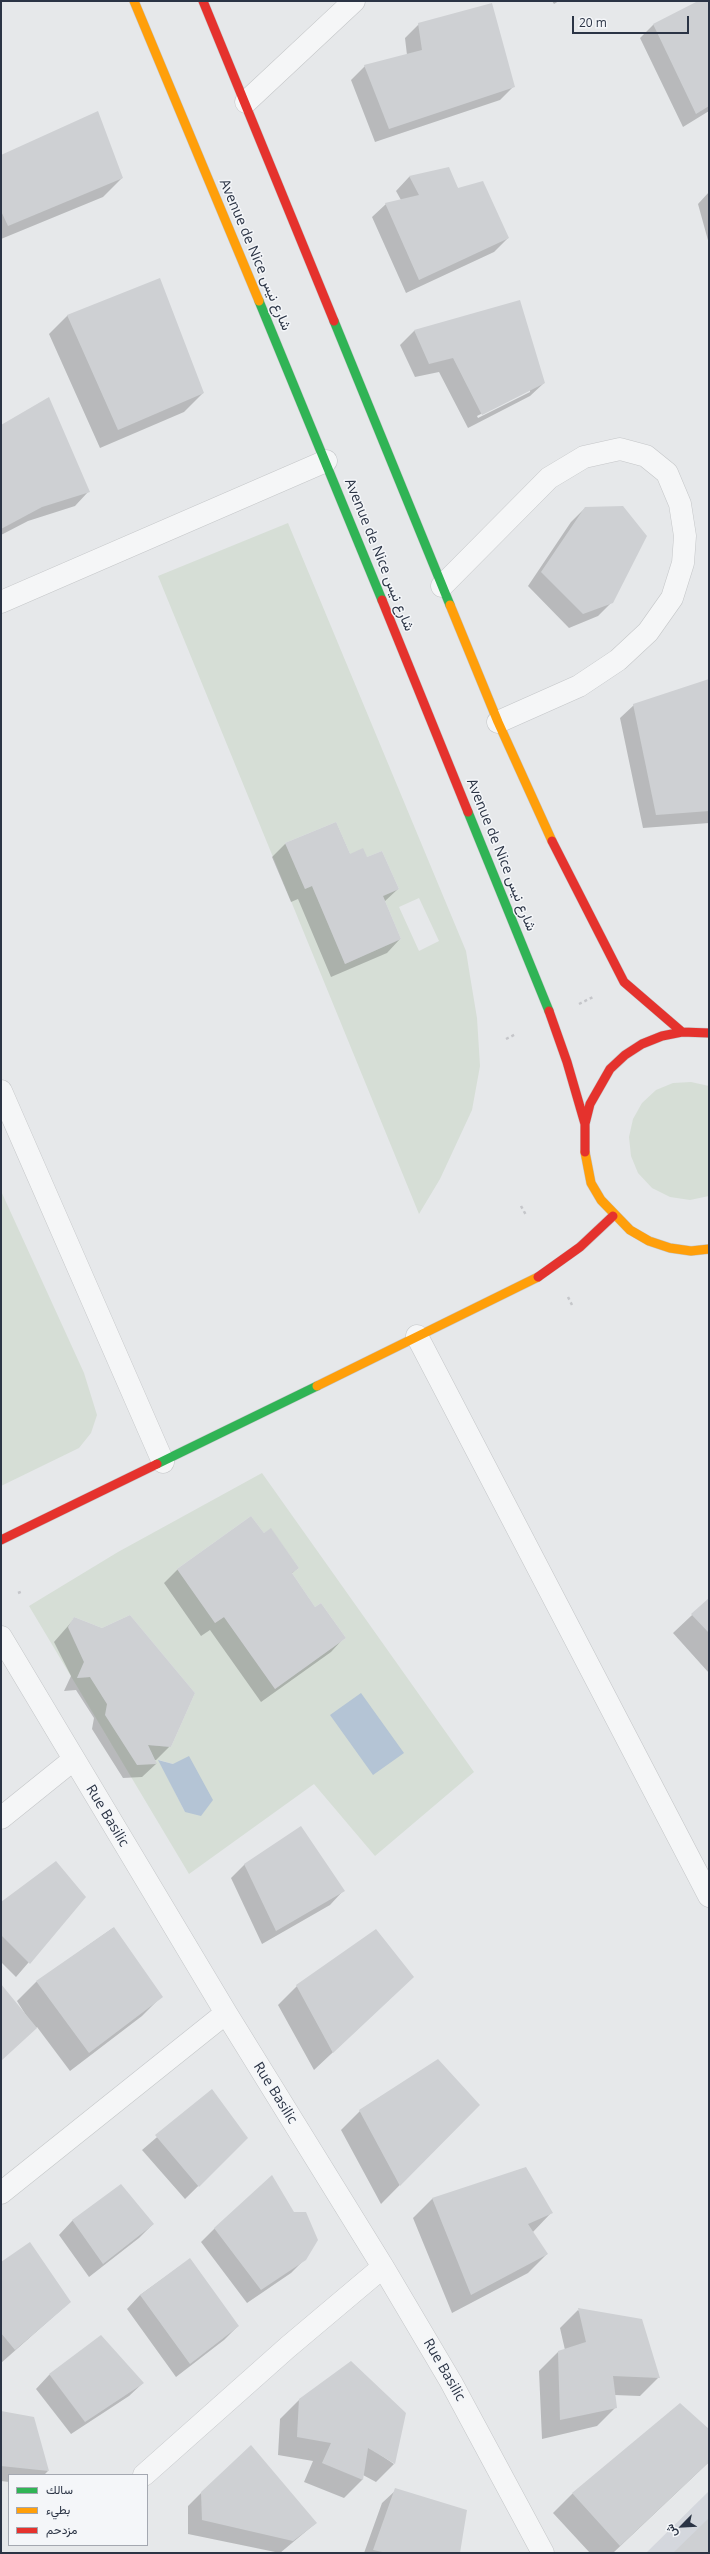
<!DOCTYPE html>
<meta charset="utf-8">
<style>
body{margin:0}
#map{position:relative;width:710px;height:2554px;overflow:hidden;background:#e6e8ea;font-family:"Open Sans",Vazirmatn,sans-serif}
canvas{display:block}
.frame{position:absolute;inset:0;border:2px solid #2b3445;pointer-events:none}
.legend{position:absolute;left:8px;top:2474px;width:140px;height:72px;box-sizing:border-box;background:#f4f6f9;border:1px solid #a4a8b1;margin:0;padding:5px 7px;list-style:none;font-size:12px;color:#2b3445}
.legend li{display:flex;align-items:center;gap:8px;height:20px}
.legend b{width:20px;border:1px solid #a4a8b1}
.north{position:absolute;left:662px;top:2506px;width:40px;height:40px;-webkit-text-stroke:3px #f4f6f9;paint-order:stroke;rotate:246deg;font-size:11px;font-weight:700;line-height:16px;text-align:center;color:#2b3445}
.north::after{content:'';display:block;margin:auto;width:14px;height:18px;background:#2b3445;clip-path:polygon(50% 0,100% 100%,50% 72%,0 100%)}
.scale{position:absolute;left:572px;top:16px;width:117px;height:18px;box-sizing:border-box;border:2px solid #2b3445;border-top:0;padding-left:5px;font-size:12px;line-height:14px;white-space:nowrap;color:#2b3445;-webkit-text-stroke:3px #f4f6f9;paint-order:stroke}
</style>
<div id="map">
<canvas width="710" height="2554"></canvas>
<div class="frame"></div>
<ul class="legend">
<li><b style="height:5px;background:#30b455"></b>سالك</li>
<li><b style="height:5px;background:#ff9f0a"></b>بطيء</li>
<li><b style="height:5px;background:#e5322d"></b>مزدحم</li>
</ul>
<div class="north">ش</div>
<div class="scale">20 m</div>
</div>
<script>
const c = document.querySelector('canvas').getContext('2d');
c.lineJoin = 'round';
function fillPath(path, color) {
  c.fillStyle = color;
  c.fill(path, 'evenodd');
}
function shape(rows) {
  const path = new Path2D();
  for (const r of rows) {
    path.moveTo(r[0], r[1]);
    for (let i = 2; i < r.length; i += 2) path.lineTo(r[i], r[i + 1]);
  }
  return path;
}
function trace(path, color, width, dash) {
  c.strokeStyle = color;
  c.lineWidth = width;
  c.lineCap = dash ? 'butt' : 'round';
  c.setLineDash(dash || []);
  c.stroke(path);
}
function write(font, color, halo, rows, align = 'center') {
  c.font = font + ' "Open Sans",Vazirmatn,sans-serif';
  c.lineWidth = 3;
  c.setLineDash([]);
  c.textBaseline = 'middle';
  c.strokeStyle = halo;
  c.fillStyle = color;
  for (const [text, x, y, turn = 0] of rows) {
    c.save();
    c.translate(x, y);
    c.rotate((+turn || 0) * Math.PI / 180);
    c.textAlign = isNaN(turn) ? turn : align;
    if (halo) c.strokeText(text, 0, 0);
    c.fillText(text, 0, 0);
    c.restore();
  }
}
const built = shape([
 [709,2491,709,2553,646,2553]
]);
const green = shape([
 [288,523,466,951,470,976,477,1018,480,1066,472,1110,440,1179,419,1214,158,576],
 [336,822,350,854,367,857,382,851,399,889,383,896,401,939,345,964,312,886,305,889,285,843],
 [419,898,439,941,419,951,399,907],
 [691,1082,709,1086,709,1196,690,1200,670,1197,652,1188,638,1173,631,1156,629,1137,633,1119,642,1103,656,1090,673,1083],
 [1,1191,84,1373,97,1415,91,1433,79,1448,1,1486],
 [262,1473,474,1772,375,1856,314,1784,189,1874,29,1606,118,1552],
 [251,1516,264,1533,271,1529,299,1568,292,1573,315,1607,321,1603,346,1638,275,1689,224,1617,215,1623,177,1569],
 [130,1615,195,1693,171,1747,148,1745,156,1764,137,1764,107,1704,90,1677,77,1678,84,1662,68,1628,74,1617,102,1628],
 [159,1760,173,1764,185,1812]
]);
const water = shape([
 [361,1693,404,1753,373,1775,330,1715],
 [189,1756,213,1800,201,1816,185,1812,158,1760,173,1764]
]);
const shadow = shape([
 [552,1,559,1,554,4],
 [700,1,709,1,709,111,683,127,640,38,653,25],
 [419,24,514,86,500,100,375,142,351,80,365,66,407,55,405,38],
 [1,156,122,178,103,197,1,239],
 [448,168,458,189,508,238,494,252,406,293,372,217,386,204,401,200,396,191,409,177],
 [709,192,709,244,698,204],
 [519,301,544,383,530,396,468,428,439,372,415,377,400,345,414,331],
 [530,389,530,392,478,418,477,416],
 [68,315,203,393,184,412,100,448,49,334],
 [1,425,88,492,75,506,28,521,1,535],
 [585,508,612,602,598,616,569,628,528,586,571,522],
 [709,680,709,823,643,828,620,718,634,705],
 [336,823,350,855,367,859,398,889,384,902,400,939,387,953,331,977,298,899,291,902,272,857,285,844],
 [264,1535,298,1568,291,1574,315,1608,344,1638,331,1652,261,1702,210,1630,201,1636,164,1583,178,1569],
 [709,1599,709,1673,673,1633],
 [75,1618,170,1746,156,1760,154,1760,156,1764,142,1777,123,1778,92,1729,94,1718,76,1690,64,1691,71,1676,54,1642],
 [245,1864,343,1891,330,1905,262,1944,231,1878],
 [85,1897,16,1977,1,1962,1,1904],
 [113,1928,161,1997,142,2016,70,2071,37,2027,1,2060,1,1985,29,2020,17,2001,36,1982],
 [413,1977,314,2070,278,2005,297,1986],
 [212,2090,247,2138,185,2199,142,2150],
 [479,2105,381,2204,341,2130,360,2111],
 [525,2168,551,2213,532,2233,547,2254,528,2273,452,2313,413,2218,432,2199],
 [121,2185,153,2224,139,2238,89,2277,59,2235,72,2221],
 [215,2228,305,2259,291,2273,247,2303,201,2242],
 [190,2259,238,2326,224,2340,176,2377,127,2309,140,2295],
 [1,2264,70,2302,1,2363],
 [578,2310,659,2377,640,2396,614,2395,616,2407,597,2426,542,2439,539,2371,558,2352,565,2350,560,2328],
 [101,2336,143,2383,129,2396,71,2434,36,2389,49,2375],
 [299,2400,394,2464,376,2482,363,2475,362,2480,344,2498,304,2482,313,2461,278,2455,280,2419],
 [680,2404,709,2431,709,2462,613,2553,590,2553,553,2513,572,2494],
 [1,2413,48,2471,44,2475,9,2475,9,2482,1,2481],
 [396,2490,459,2553,364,2553,382,2503],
 [202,2492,316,2523,280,2553,188,2534,188,2506]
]);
const building = shape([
 [698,1,709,1,709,106,696,114,653,24],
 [492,3,515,87,389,129,364,65,422,50,418,23],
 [98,111,123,178,8,226,1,211,1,155],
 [449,167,458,188,483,181,509,238,419,280,385,203,419,195,409,176],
 [160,278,204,393,118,430,67,315],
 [520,300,545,383,482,415,453,358,429,364,414,330],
 [49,397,90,492,42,507,1,529,1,425],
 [623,506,647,536,613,603,583,614,541,572,585,507],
 [709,679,709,811,656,815,633,704],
 [336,822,350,854,363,848,367,857,382,851,399,889,383,896,401,939,345,964,312,886,305,889,285,843],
 [251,1516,264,1533,271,1528,299,1568,292,1573,315,1607,321,1603,346,1638,275,1689,224,1617,215,1623,177,1569],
 [709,1598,709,1633,691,1614],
 [130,1615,195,1693,171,1747,148,1745,157,1764,137,1765,105,1715,107,1704,90,1677,77,1678,84,1662,68,1627,74,1617,102,1628],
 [301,1826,345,1891,276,1931,244,1864],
 [56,1861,86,1897,30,1964,1,1935,1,1902],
 [114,1927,163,1997,89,2053,36,1981],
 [376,1929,414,1977,333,2053,296,1985],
 [1,1984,37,2028,1,2061],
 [438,2059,480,2105,400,2186,359,2110],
 [212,2089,248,2138,199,2187,155,2135],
 [526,2167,553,2213,528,2224,548,2254,471,2295,432,2198],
 [272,2175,294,2212,306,2212,318,2240,306,2260,261,2290,214,2228],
 [121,2184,154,2224,103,2264,72,2220],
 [30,2242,71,2302,15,2350,1,2333,1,2262],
 [190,2258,239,2326,190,2364,140,2295],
 [578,2308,642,2319,660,2378,613,2376,617,2408,560,2420,558,2351,586,2342],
 [101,2335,144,2383,85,2422,49,2374],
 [351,2361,406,2413,395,2464,368,2448,363,2480,322,2463,331,2443,297,2437,299,2399],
 [680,2403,709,2429,709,2462,620,2546,572,2493],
 [1,2411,34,2417,49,2471,1,2466],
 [251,2445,317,2523,293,2541,202,2520,201,2492],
 [395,2488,467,2510,460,2553,387,2553,373,2550],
 [709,2518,709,2553,673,2553]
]);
const path = shape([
 [579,1004,595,996],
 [506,1039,516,1034],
 [521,1206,526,1215],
 [568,1297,572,1305],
 [18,1593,23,1591]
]);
const street = shape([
 [246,102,354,1],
 [442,586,549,478,584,457,620,449,646,456,667,473,680,504,685,536,683,563,672,598,648,632,618,660,579,686,498,722],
 [1,602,326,461],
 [1,1091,163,1462],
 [417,1336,709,1896],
 [1,1637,226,2013,383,2267,451,2382,543,2553],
 [1,1818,73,1760],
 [1,2193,226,2013],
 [144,2475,288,2347,383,2267]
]);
const fast = shape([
 [259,301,382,600],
 [334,321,450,605],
 [468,812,549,1011],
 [157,1464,317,1386]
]);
const slow = shape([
 [134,1,259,301],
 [450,605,498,722,552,841],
 [585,1152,591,1183,601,1200,630,1230,649,1241,670,1248,691,1251,709,1249],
 [317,1386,538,1277]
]);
const jam = shape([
 [203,1,334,321],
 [382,600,468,812],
 [552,841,624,982,682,1032],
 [549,1011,567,1062,585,1124],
 [585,1152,585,1124,590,1104,610,1069,625,1055,642,1044,662,1036,682,1032,709,1033],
 [538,1277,580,1247,613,1216],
 [1,1540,157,1464]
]);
const streetNames = [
 ["Avenue de Nice شارع نيس",255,255,67],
 ["Avenue de Nice شارع نيس",379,555,68],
 ["Avenue de Nice شارع نيس",501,855,68],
 ["Rue Basilic",107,1816,59],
 ["Rue Basilic",275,2093,58],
 ["Rue Basilic",444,2370,60]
];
fillPath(built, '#d4d7dd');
fillPath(green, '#d6ded6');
fillPath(water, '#b4c4d5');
fillPath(shadow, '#0003');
fillPath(building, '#ced0d3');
trace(street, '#c4c6c8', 23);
trace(fast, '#c4c6c8', 10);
trace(slow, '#c4c6c8', 10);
trace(jam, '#c4c6c8', 10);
trace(path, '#c5c6ca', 2.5, [3, 3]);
trace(street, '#f5f6f7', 22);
trace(fast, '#30b455', 9);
trace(slow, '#ff9f0a', 9);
trace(jam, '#e5322d', 9);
write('14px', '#2b3445', '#f4f6f9', streetNames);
</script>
